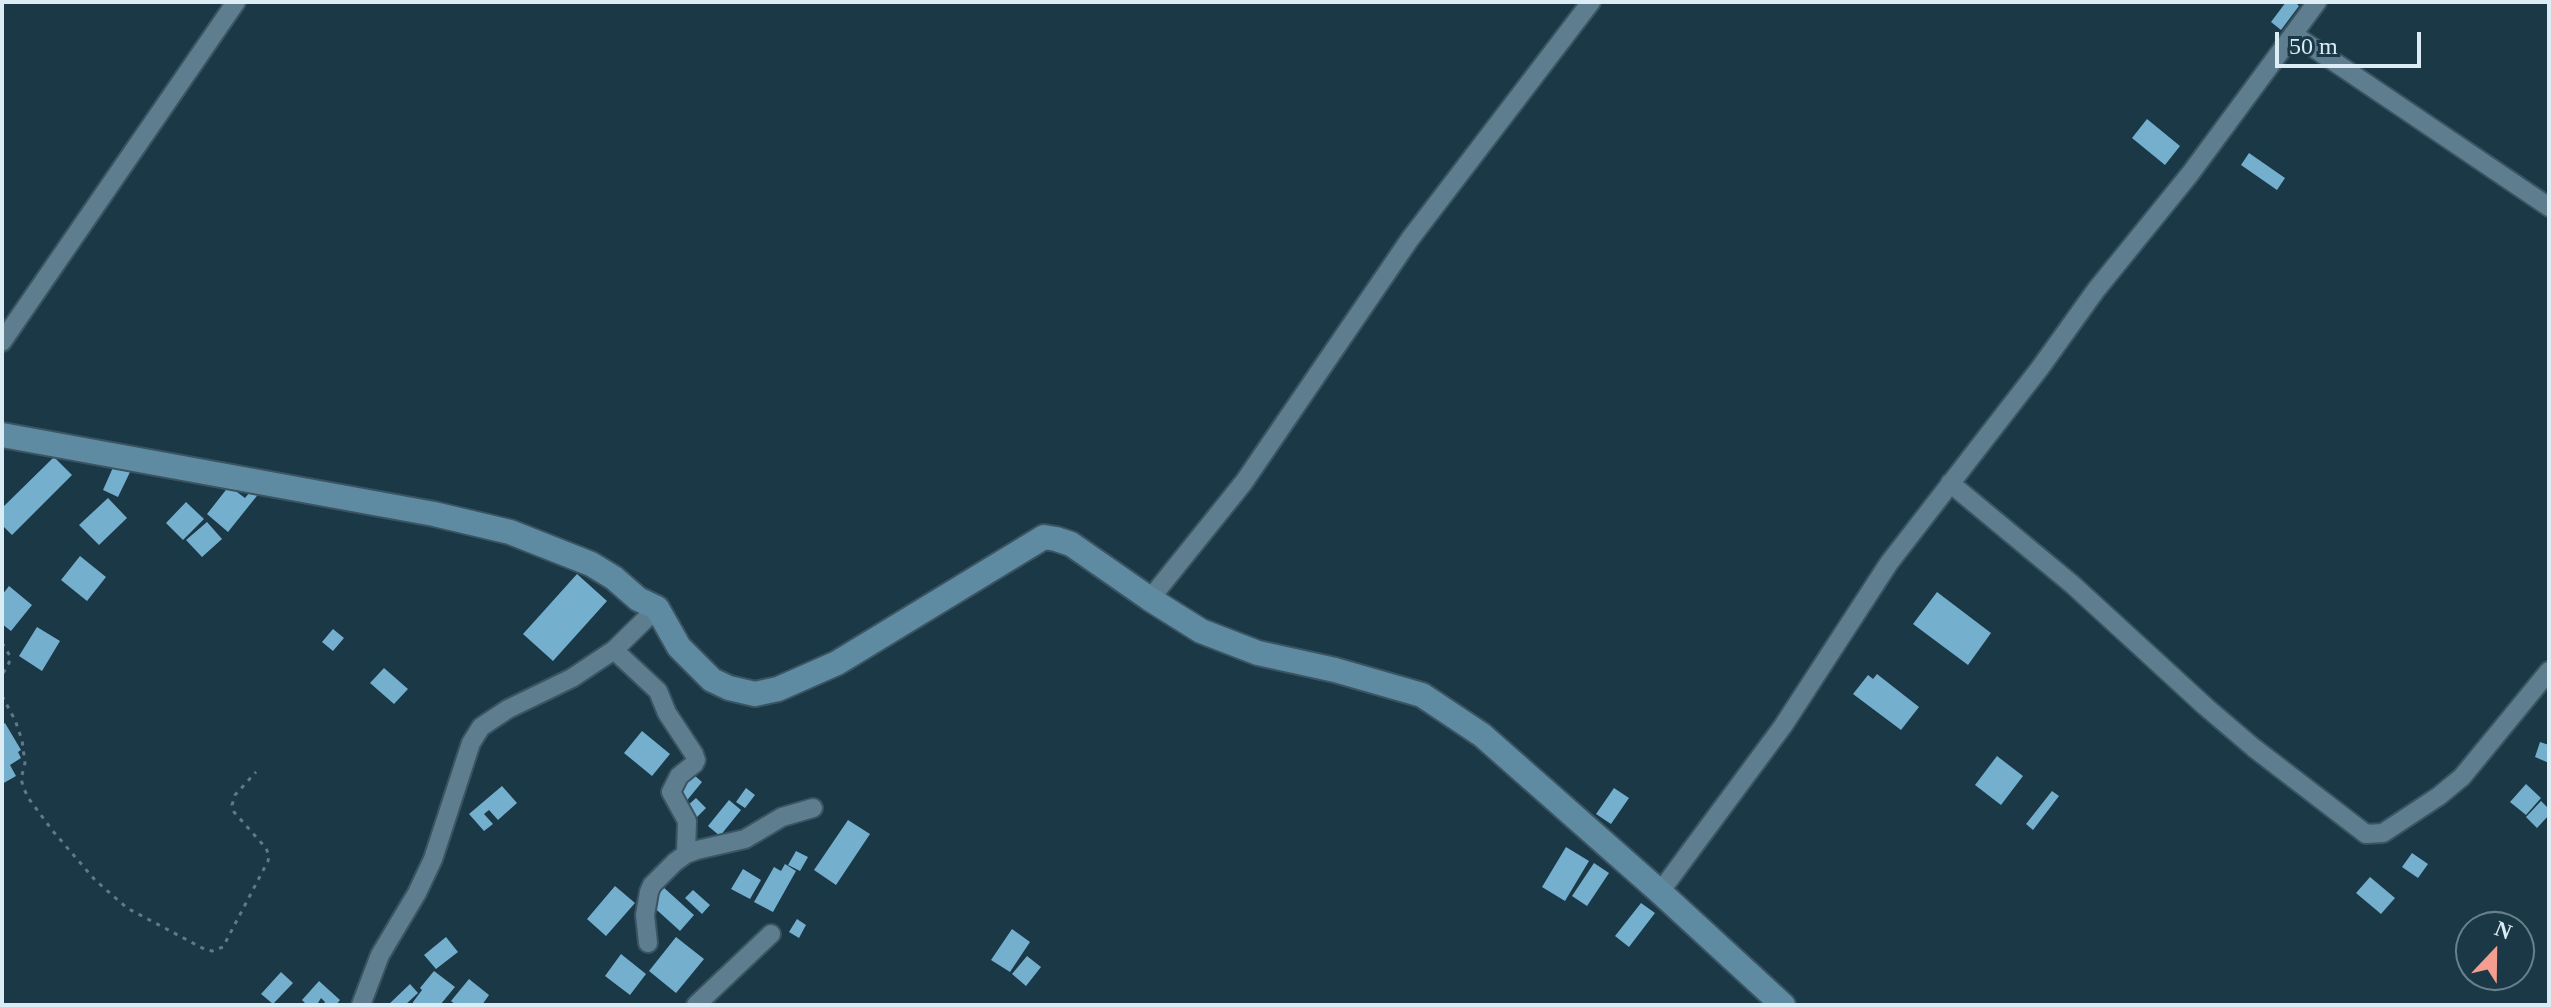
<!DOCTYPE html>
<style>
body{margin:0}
#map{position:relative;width:2551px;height:1007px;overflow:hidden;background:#1b3847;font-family:Georgia,serif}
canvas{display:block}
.frame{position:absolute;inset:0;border:4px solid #dbecf5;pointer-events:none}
.north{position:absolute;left:2455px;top:911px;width:80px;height:80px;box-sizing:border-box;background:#1b3847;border:2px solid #68808d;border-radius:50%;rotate:22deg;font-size:22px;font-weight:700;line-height:32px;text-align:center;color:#dbecf5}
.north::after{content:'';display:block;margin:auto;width:28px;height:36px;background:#f59d8e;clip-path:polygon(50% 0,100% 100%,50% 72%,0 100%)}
.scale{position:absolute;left:2275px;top:32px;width:146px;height:36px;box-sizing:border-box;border:4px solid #dbecf5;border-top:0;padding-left:10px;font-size:24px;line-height:28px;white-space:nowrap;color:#dbecf5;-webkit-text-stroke:6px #1b3847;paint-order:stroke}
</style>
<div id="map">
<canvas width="2551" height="1007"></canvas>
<div class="frame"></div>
<div class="north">N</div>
<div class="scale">50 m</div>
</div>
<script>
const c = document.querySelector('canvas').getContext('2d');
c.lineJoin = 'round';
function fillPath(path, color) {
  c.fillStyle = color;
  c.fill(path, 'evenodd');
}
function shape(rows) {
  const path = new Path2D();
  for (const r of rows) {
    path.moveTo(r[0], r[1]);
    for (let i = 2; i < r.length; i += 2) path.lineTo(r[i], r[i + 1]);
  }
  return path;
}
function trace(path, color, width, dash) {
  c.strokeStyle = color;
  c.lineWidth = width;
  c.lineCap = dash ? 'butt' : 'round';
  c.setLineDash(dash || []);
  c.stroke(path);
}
const building = shape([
 [2286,2,2295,2,2299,6,2281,30,2271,22],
 [2147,119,2180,146,2165,165,2132,138],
 [2249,153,2285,178,2277,190,2241,165],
 [54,457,72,475,12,535,2,525,2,508],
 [115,463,131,470,118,497,103,490],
 [229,486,245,498,254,487,260,492,228,532,207,514],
 [108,498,127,518,99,545,79,525],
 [186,502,204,519,183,540,166,523],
 [207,522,222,539,202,557,186,540],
 [80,556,106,577,87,601,61,580],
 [577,574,607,601,553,661,523,634],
 [9,586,32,605,11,631,2,624,2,595],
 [1937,592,1991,633,1968,665,1913,624],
 [37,627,60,641,42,671,19,656],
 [333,629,344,638,333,651,322,642],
 [384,668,408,689,394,704,370,683],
 [1877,674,1919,707,1901,730,1853,694,1868,675,1873,679],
 [5,723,21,750,18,752,21,758,10,765,16,776,2,784,2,725],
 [642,731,670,754,652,776,624,753],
 [2540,742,2549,745,2549,763,2535,757],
 [1997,756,2023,776,2001,805,1975,785],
 [694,775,702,782,684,804,676,797],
 [2526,784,2541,798,2526,815,2510,802],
 [502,786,517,803,498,820,489,810,484,814,493,824,484,831,469,814],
 [746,788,755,795,745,808,736,802],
 [1614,788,1629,798,1611,824,1596,814],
 [2052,791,2059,796,2033,830,2026,824],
 [696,798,706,808,696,818,686,807],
 [729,800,741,810,720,836,708,826],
 [2541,801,2549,809,2549,815,2537,828,2526,817],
 [848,820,870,834,836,885,814,870],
 [1566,847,1589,861,1565,901,1542,887],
 [796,851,808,857,800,871,788,865],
 [2412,853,2428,864,2418,878,2402,867],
 [1594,863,1609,873,1587,906,1572,896],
 [785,864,796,871,773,912,754,902,774,867,781,871],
 [743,869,761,880,750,899,731,889],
 [2370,877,2395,898,2381,914,2356,893],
 [615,886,635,903,606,936,587,919],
 [662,886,694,915,680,931,648,902],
 [693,890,710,905,702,914,685,898],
 [1641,903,1655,913,1629,947,1615,936],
 [797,919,806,925,799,938,789,932],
 [1012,929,1030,942,1010,972,991,960],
 [446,937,458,952,436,969,424,955],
 [676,937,704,959,676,993,649,971],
 [621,954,646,974,630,995,605,976],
 [1027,956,1041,967,1026,986,1012,974],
 [434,971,455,987,440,1005,413,1005,413,1002,422,990,420,988],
 [281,972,293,983,273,1004,261,994],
 [469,979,489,995,482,1005,456,1005,451,1001],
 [319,981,340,1000,336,1005,323,1005,325,1002,321,998,318,1003,321,1005,307,1005,302,1000],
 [410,984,418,993,405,1005,388,1005]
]);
const path = shape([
 [2,643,10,656,9,663,2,675],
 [2,696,15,720,22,740,25,763,21,779,24,789,29,799,52,830,95,880,127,908,206,950,212,951,223,947,268,861,269,856,266,848,234,812,232,805,235,795,256,772]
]);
const street = shape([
 [2293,34,2549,207],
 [2,342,236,2],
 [1950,483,2073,585,2206,707,2254,748,2366,834,2383,833,2439,796,2462,777,2549,671],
 [1150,599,1244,482,1410,239,1591,2],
 [614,650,658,691,667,713,694,754,696,760,694,764,679,776,671,792,687,821,686,854],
 [1660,892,1783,726,1889,563,2040,368,2096,290,2190,174,2317,2],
 [648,943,645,915,649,892,652,885,675,862,686,854,697,850,745,839,782,817,813,808],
 [361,1005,380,955,417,893,433,859,471,743,481,727,508,709,572,678,614,650,657,608],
 [696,1005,771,934]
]);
const secondary = shape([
 [2,435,434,514,510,532,591,564,614,578,638,599,657,608,679,647,712,680,729,688,755,694,778,689,837,663,1044,537,1056,539,1071,544,1150,599,1201,631,1258,653,1335,670,1422,695,1482,735,1660,892,1783,1005]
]);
fillPath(building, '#75afce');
trace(street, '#3a5461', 22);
trace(secondary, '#3a5461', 28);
trace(path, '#627a87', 3, [4, 6]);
trace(street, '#5e7d8e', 18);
trace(secondary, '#5e8aa2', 24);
</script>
